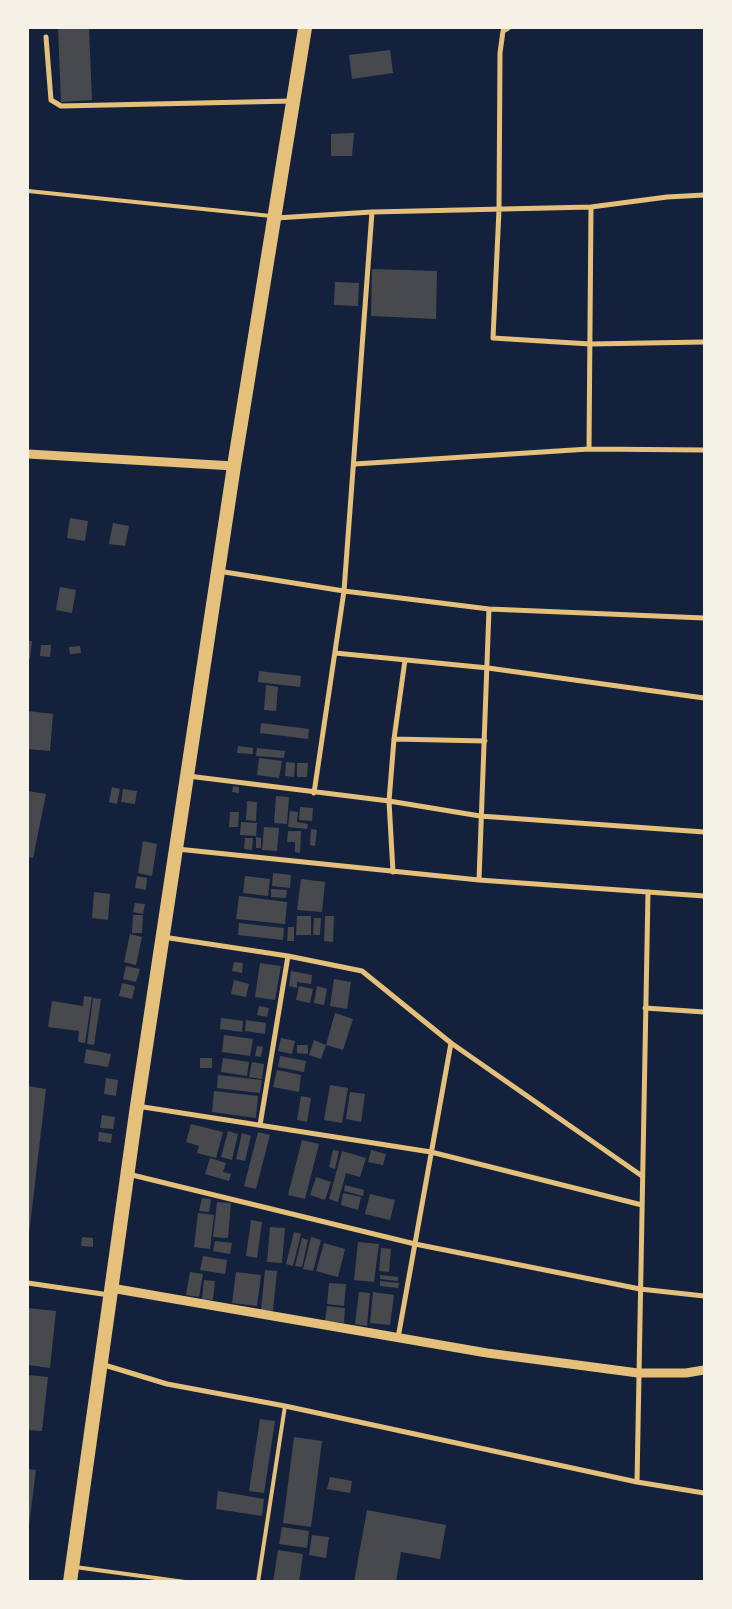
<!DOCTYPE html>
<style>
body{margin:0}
#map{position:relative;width:732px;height:1609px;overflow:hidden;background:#14213d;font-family:"PT Sans Narrow",sans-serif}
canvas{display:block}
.frame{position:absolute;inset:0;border:29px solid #f6f1e7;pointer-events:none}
</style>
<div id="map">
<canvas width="732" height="1609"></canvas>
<div class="frame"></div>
</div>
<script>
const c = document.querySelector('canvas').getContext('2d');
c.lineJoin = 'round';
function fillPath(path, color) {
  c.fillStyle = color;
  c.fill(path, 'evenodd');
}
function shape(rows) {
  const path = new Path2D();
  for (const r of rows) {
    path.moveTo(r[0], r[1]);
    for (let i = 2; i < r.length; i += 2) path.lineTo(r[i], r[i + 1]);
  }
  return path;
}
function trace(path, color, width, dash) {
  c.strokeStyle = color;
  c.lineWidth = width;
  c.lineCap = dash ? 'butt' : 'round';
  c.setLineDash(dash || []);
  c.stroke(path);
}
const building = shape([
 [58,28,89,28,92,100,61,102],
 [390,50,393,73,352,79,349,55],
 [354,133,352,156,331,156,331,134],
 [372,269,437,271,436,319,371,316],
 [335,282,359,283,358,306,334,305],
 [70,518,88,521,85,541,67,538],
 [113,523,129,526,125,546,109,544],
 [60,587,76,590,72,613,56,610],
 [28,641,32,641,30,659,28,658],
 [41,645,51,645,50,657,40,656],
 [80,646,81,653,70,654,69,647],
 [259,671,301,676,300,687,258,682],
 [266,685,278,687,276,711,264,710],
 [28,711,53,714,50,751,28,749],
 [261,723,309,729,308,739,260,733],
 [238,746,253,748,253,754,237,753],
 [257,748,285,751,284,758,256,756],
 [259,758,282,761,279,778,257,775],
 [286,762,295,763,294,777,285,776],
 [297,763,308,763,307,777,297,777],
 [233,786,239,787,239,793,232,792],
 [112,787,120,789,117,804,109,802],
 [123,789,137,791,135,804,121,802],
 [28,791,46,794,33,858,28,857],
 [276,796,289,797,287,824,274,823],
 [247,801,257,802,256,821,246,820],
 [300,807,313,808,312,821,299,820],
 [290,811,298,812,297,822,308,824,307,829,288,827],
 [230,812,239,812,238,827,229,827],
 [241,822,257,823,256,836,240,835],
 [264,827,279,828,277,851,262,850],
 [311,829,317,830,315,846,310,845],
 [288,831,301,831,300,853,295,852,295,842,287,842],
 [256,837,261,838,261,848,256,848],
 [245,838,253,838,252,850,244,849],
 [143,841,157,844,152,876,138,873],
 [273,873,291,875,290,888,272,886],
 [137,876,147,878,146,890,135,888],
 [245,876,270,879,268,896,243,893],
 [301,879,325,882,322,912,297,910],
 [271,889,287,890,286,898,271,897],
 [94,892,110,894,108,920,92,918],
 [239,896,287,902,285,924,236,919],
 [135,903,145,904,143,914,133,912],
 [133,915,143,915,142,933,132,933],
 [297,916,311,916,311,935,296,935],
 [325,916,334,916,333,942,324,941],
 [314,918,321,918,320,935,313,935],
 [239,923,284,928,283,940,238,935],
 [288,927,294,927,294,941,287,941],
 [130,934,142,937,136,965,124,962],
 [234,962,243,963,242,973,232,971],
 [260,963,281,966,275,1000,255,997],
 [126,966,140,969,136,982,123,979],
 [291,971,312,975,311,984,297,982,297,988,289,986],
 [334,979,351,982,347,1009,330,1006],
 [234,980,249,984,246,997,231,994],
 [122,983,135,986,132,999,119,996],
 [299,986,313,989,310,1003,296,1000],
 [317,986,327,989,324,1005,314,1003],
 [84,996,92,997,85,1043,78,1042,79,1031,48,1027,52,1001,83,1006],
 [93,998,101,999,94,1045,87,1044],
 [259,1006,269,1008,267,1017,257,1015],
 [335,1013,353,1019,343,1050,326,1045,321,1059,309,1055,314,1040,326,1045],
 [221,1018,243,1021,242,1032,220,1029],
 [246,1020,266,1023,265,1034,245,1031],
 [224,1035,253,1039,250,1056,222,1052],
 [281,1038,295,1041,292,1054,278,1051],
 [297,1045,308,1045,308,1054,297,1053],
 [257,1046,263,1047,261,1057,255,1056],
 [86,1049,111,1054,108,1067,84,1063],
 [280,1056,306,1061,304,1072,278,1067],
 [200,1058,212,1058,212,1068,200,1068],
 [223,1058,249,1062,247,1076,221,1072],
 [252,1062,264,1064,262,1079,249,1077],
 [277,1070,301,1075,299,1092,273,1087],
 [218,1075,262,1080,260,1093,217,1088],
 [106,1078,118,1080,116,1096,104,1094],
 [330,1085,348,1088,342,1123,324,1120],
 [28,1086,46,1089,29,1234,28,1234],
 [214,1091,258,1096,256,1118,212,1112],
 [350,1092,365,1094,361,1122,346,1119],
 [301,1096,311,1098,307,1122,297,1120],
 [102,1115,115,1117,113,1129,100,1128],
 [191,1124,223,1132,216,1158,197,1153,199,1146,186,1142],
 [228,1131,238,1134,232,1160,221,1157],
 [99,1132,112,1134,111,1143,98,1141],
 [258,1132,270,1135,256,1189,244,1186],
 [242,1133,251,1136,245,1161,236,1159],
 [302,1140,319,1144,305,1199,288,1195],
 [333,1150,339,1151,335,1169,329,1167],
 [371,1150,386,1154,383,1165,368,1162],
 [342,1151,366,1158,360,1177,346,1173,338,1202,329,1199],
 [210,1158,226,1163,223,1172,231,1174,229,1181,205,1174],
 [316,1177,331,1182,325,1200,310,1195],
 [345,1185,364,1190,363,1196,344,1191],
 [343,1193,361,1197,358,1210,341,1205],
 [370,1194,395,1200,390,1220,365,1214],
 [202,1198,211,1199,209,1212,199,1211],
 [217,1202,231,1203,228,1238,213,1237],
 [198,1213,214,1215,210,1249,194,1247],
 [251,1220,262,1222,257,1258,246,1256],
 [270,1227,285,1228,282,1263,267,1262],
 [294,1232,301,1234,293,1266,286,1264],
 [82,1237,93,1238,93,1247,81,1246],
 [311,1237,321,1240,313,1271,303,1269],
 [302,1238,308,1240,302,1267,295,1266],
 [215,1241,232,1243,230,1254,213,1251],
 [358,1242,379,1244,374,1282,354,1280],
 [324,1243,345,1249,338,1277,316,1271],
 [381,1248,391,1249,389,1272,379,1271],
 [203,1256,227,1260,225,1274,200,1270],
 [265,1270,277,1271,273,1311,261,1310],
 [190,1272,203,1274,199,1297,186,1295],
 [236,1272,261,1275,257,1306,232,1303],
 [380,1275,398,1277,398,1281,380,1279],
 [204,1280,215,1281,213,1300,202,1299],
 [380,1281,399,1283,398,1288,380,1286],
 [329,1283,346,1284,344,1306,327,1304],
 [359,1292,370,1293,367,1326,355,1324],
 [373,1292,394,1295,390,1325,370,1323],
 [327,1306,345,1308,344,1323,325,1321],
 [28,1308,56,1311,50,1368,28,1365],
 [28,1375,48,1377,42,1431,28,1430],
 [260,1419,275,1421,264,1493,249,1491],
 [294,1437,322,1441,311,1527,283,1523],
 [28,1469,36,1470,29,1525,28,1525],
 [330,1477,352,1481,350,1493,327,1489],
 [218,1491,264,1499,262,1516,216,1509],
 [367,1510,446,1525,440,1559,401,1552,396,1582,354,1582],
 [282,1527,309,1531,307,1548,279,1544],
 [312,1535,329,1537,326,1558,309,1555],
 [278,1550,303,1554,299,1582,273,1582]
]);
const service = shape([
 [28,191,271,216],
 [75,1567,185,1582],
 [258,1582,285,1406]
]);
const minor = shape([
 [508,28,503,31,500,53,499,210,493,338,590,344,704,342],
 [46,37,51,100,61,106,293,101],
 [276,218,372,212,591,207,667,197,704,195],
 [589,449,591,207],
 [355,464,589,449,704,450],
 [218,571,344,591,489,609,704,618],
 [335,653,488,668,704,698],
 [394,739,485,741],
 [188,776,389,801,480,816,704,832],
 [314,793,344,591,372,212],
 [177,849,479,880,704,896],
 [393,872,389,801,394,739,405,660],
 [479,880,489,609],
 [163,937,288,956,362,971,451,1043,642,1176],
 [645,1008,704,1012],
 [137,1106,431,1152,642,1205],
 [260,1125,288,956],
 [128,1174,415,1244,640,1289,704,1296],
 [28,1283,109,1295],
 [398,1338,451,1043],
 [101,1364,167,1384,285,1406,637,1482,704,1493],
 [637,1482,648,892]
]);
const tertiary = shape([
 [28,454,234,466],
 [111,1288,487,1353,638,1373,686,1373,704,1370]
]);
const trunk = shape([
 [70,1582,137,1106,234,466,305,28]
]);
fillPath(building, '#48494c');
trace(service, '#e5c07b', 4);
trace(minor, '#e5c07b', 5);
trace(tertiary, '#e5c07b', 9);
trace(trunk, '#e5c07b', 14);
</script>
